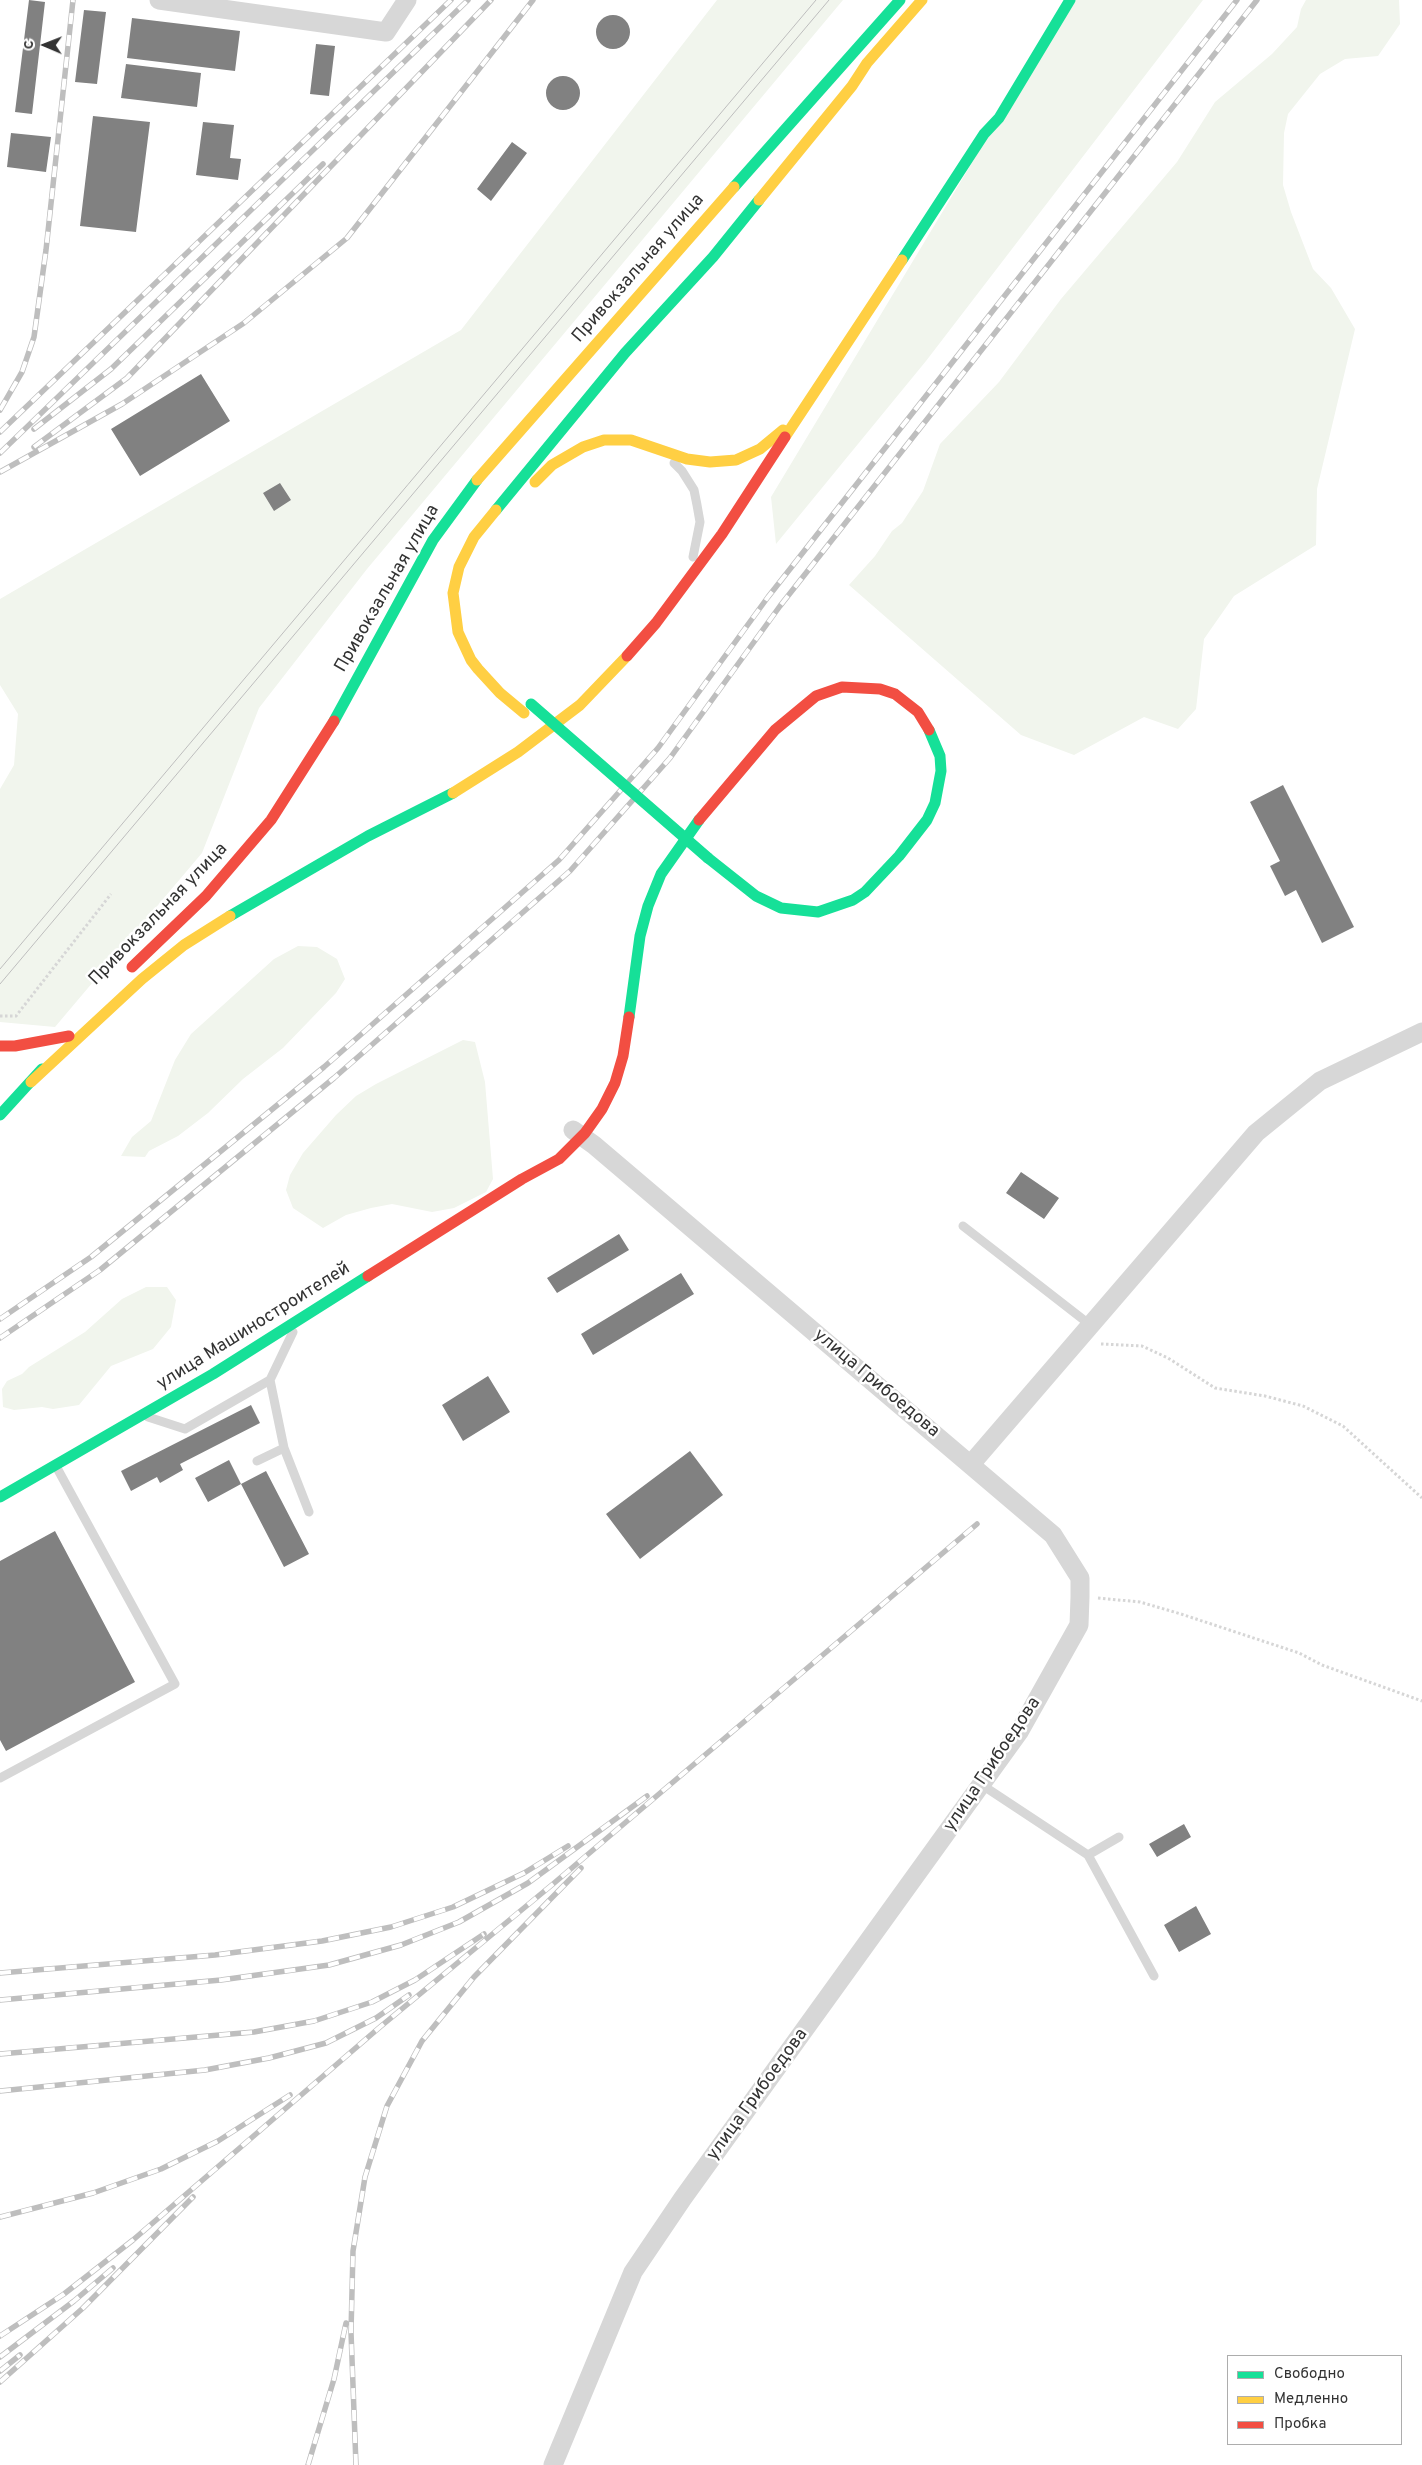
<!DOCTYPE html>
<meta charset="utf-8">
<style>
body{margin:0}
#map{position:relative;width:1422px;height:2465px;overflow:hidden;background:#fff;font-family:Overpass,sans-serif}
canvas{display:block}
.legend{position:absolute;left:1227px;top:2355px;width:175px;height:90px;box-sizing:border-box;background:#fff;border:1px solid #adadad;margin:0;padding:6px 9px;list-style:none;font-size:15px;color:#333}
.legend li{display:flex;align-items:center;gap:10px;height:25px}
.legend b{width:25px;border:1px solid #adadad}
.north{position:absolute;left:20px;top:20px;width:50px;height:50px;-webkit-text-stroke:4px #fff;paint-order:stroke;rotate:271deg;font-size:14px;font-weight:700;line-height:20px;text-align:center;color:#333}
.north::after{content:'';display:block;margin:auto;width:18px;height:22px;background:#333;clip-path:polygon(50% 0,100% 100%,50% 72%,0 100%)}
</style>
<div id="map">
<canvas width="1422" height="2465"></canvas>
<ul class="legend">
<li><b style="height:6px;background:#16e098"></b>Свободно</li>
<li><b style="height:6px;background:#ffcf43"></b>Медленно</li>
<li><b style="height:6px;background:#f24e42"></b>Пробка</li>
</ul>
<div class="north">С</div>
</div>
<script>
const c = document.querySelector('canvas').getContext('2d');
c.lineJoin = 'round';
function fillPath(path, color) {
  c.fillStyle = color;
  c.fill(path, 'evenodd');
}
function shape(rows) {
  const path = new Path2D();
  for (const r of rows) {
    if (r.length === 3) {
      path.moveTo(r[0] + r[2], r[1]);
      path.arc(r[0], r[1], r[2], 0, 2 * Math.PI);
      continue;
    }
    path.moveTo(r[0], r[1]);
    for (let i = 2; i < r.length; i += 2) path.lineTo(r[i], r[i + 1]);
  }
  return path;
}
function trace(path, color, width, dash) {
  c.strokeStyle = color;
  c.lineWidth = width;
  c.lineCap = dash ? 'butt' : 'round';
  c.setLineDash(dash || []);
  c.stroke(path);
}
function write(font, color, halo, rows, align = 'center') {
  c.font = font + ' Overpass,sans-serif';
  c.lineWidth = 5;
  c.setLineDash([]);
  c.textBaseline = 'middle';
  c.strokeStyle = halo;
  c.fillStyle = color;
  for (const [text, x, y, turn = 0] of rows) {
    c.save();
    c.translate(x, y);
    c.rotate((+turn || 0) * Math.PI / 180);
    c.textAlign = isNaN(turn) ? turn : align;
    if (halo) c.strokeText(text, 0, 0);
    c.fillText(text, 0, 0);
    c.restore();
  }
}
const green = shape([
 [717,0,843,0,367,569,259,708,202,853,55,1027,0,1022,0,789,14,765,18,714,0,685,0,599,461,330],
 [1066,0,1203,0,926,361,776,544,771,497,1017,88],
 [1306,0,1399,0,1400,24,1378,56,1345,59,1320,74,1288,114,1284,133,1283,185,1291,212,1313,269,1331,288,1355,329,1317,489,1316,545,1234,596,1204,639,1196,709,1178,729,1144,717,1074,755,1021,735,849,585,875,556,892,531,902,523,923,491,940,444,999,382,1061,299,1177,162,1215,102,1272,54,1297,27,1301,9],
 [298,946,317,947,337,959,345,979,336,993,283,1048,243,1079,208,1113,178,1136,149,1151,145,1157,121,1156,132,1137,151,1121,175,1060,191,1034,274,959],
 [463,1040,475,1042,485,1082,493,1179,486,1192,454,1208,432,1212,392,1204,371,1208,346,1215,323,1228,293,1208,286,1190,290,1175,303,1153,336,1115,356,1096,376,1084],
 [146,1287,167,1287,176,1300,171,1327,153,1349,111,1366,79,1405,53,1409,42,1407,14,1410,3,1407,2,1389,7,1381,22,1374,29,1367,85,1332,122,1299]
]);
const building = shape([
 [29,0,45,2,32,114,15,112],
 [84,10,106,12,97,84,75,82],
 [613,32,17],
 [132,18,240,31,235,71,127,58],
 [316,44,335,46,329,96,310,94],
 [126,64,201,73,197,107,121,98],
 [563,93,17],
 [93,116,150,122,136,232,80,226],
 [203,122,234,125,230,158,241,159,238,180,196,175],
 [11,133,51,137,46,172,7,167],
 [512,142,527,153,491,201,477,189],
 [201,374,230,421,140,476,111,429],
 [280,483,291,500,274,511,263,493],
 [1283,785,1354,927,1322,943,1296,890,1285,896,1270,866,1280,861,1250,802],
 [1021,1172,1059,1198,1044,1219,1006,1193],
 [619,1234,629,1250,557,1293,547,1278],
 [681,1273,694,1294,593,1355,581,1334],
 [488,1376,510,1412,463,1441,442,1405],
 [251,1405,260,1423,180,1464,183,1470,160,1483,157,1477,131,1491,121,1471],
 [690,1451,723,1495,640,1559,606,1514],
 [229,1460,241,1484,266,1471,309,1554,284,1567,241,1484,208,1502,195,1478],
 [55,1531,135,1682,6,1751,0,1740,0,1561],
 [1184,1824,1191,1837,1157,1857,1149,1844],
 [1196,1906,1211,1934,1179,1952,1164,1925]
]);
const path = shape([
 [0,1016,16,1016,111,894],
 [1101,1344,1142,1346,1168,1358,1215,1388,1265,1396,1303,1406,1343,1426,1422,1498],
 [1098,1598,1140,1602,1181,1614,1299,1653,1322,1665,1422,1701]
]);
const lane = shape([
 [674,463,682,471,694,490,697,505,700,522,693,557],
 [963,1226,1089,1324],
 [270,1380,284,1448,309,1512],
 [148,1417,185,1429,270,1380,293,1332],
 [257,1461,284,1448],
 [0,1778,175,1684,57,1468],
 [982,1785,1088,1855,1119,1837],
 [1088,1855,1154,1976]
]);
const street = shape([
 [159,0,386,32,407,0],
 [971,1464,1256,1133,1320,1081,1422,1032],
 [553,2465,633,2272,683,2198,1019,1732,1079,1625,1080,1597,1080,1578,1053,1535,594,1145,573,1130]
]);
const fast = shape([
 [734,187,900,0],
 [902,260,984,134,999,118,1070,0],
 [496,510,625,353,713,257,759,200],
 [334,721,433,540,477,480],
 [708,858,756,896,781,908,818,912,853,900,865,892,899,856,927,820,935,803,941,771,940,756,929,730],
 [230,916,368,836,453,793],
 [629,1017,640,936,648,906,661,874,699,820],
 [0,1115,42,1069],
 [0,1497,213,1374,368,1276]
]);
const slow = shape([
 [759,200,852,86,867,63,922,0],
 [785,437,902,260],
 [477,480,734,187],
 [535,482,552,465,583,447,604,440,631,440,687,459,710,462,736,460,760,449,783,430],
 [496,510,474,537,459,567,453,593,458,632,471,660,478,669,500,693,524,713],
 [453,793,518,752,580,705,627,656],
 [31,1082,142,979,184,945,230,916]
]);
const jam = shape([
 [627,656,656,623,722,534,785,437],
 [699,820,775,730,816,696,842,687,880,689,895,694,918,712,929,730],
 [132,967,206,896,271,820,334,721],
 [0,1046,15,1046,69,1036],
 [368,1276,522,1179,559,1159,585,1133,602,1109,615,1083,623,1056,629,1017]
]);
const tram = shape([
 [0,969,816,0],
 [0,984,829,0]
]);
const rail = shape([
 [0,410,22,372,34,337,46,250,73,0],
 [34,429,111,369,323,164],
 [0,432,451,0],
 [34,447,127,378,491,0],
 [0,453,468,0],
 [0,472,122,404,244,323,347,238,533,0],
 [0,1319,91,1257,324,1067,559,860,658,748,768,597,1237,0],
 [0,1338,100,1270,334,1078,570,871,670,758,780,606,1257,0],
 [0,1973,215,1955,322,1941,391,1927,453,1907,524,1873,568,1846],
 [0,2000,221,1980,329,1965,401,1945,459,1922,528,1883,647,1796],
 [0,2054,254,2032,314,2021,372,2002,415,1980,484,1934],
 [0,2091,205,2070,269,2058,326,2043,376,2018,409,1995],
 [0,2217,93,2193,161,2169,218,2141,290,2095],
 [0,2336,64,2294,133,2240,380,2027,553,1884,977,1524],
 [0,2357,74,2301,113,2268],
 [0,2371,20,2355],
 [0,2382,83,2308,193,2197],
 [308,2465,334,2379,346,2323],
 [356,2465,351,2332,353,2251,365,2177,387,2106,422,2041,474,1977,581,1868]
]);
const fastBridge = shape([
 [531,704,708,858]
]);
const streetNames = [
 ["Привокзальная улица",639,269,-49],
 ["Привокзальная улица",388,589,-60],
 ["Привокзальная улица",159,915,-46],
 ["улица Машиностроителей",254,1327,-32],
 ["улица Грибоедова",876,1384,40],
 ["улица Грибоедова",993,1765,-56],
 ["улица Грибоедова",758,2095,-54]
];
fillPath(green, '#f1f5ed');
fillPath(building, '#818181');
trace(path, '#d6d6d6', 3, [2.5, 2.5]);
trace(lane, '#d7d7d7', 9);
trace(street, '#d7d7d7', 19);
trace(fast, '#16e098', 11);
trace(slow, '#ffcf43', 11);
trace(jam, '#f24e42', 11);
trace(tram, '#bebebe', 1);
trace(rail, '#bebebe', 5.5);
trace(rail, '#fff', 4, [11]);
trace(fastBridge, '#16e098', 11);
write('18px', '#333', '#fff', streetNames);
</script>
